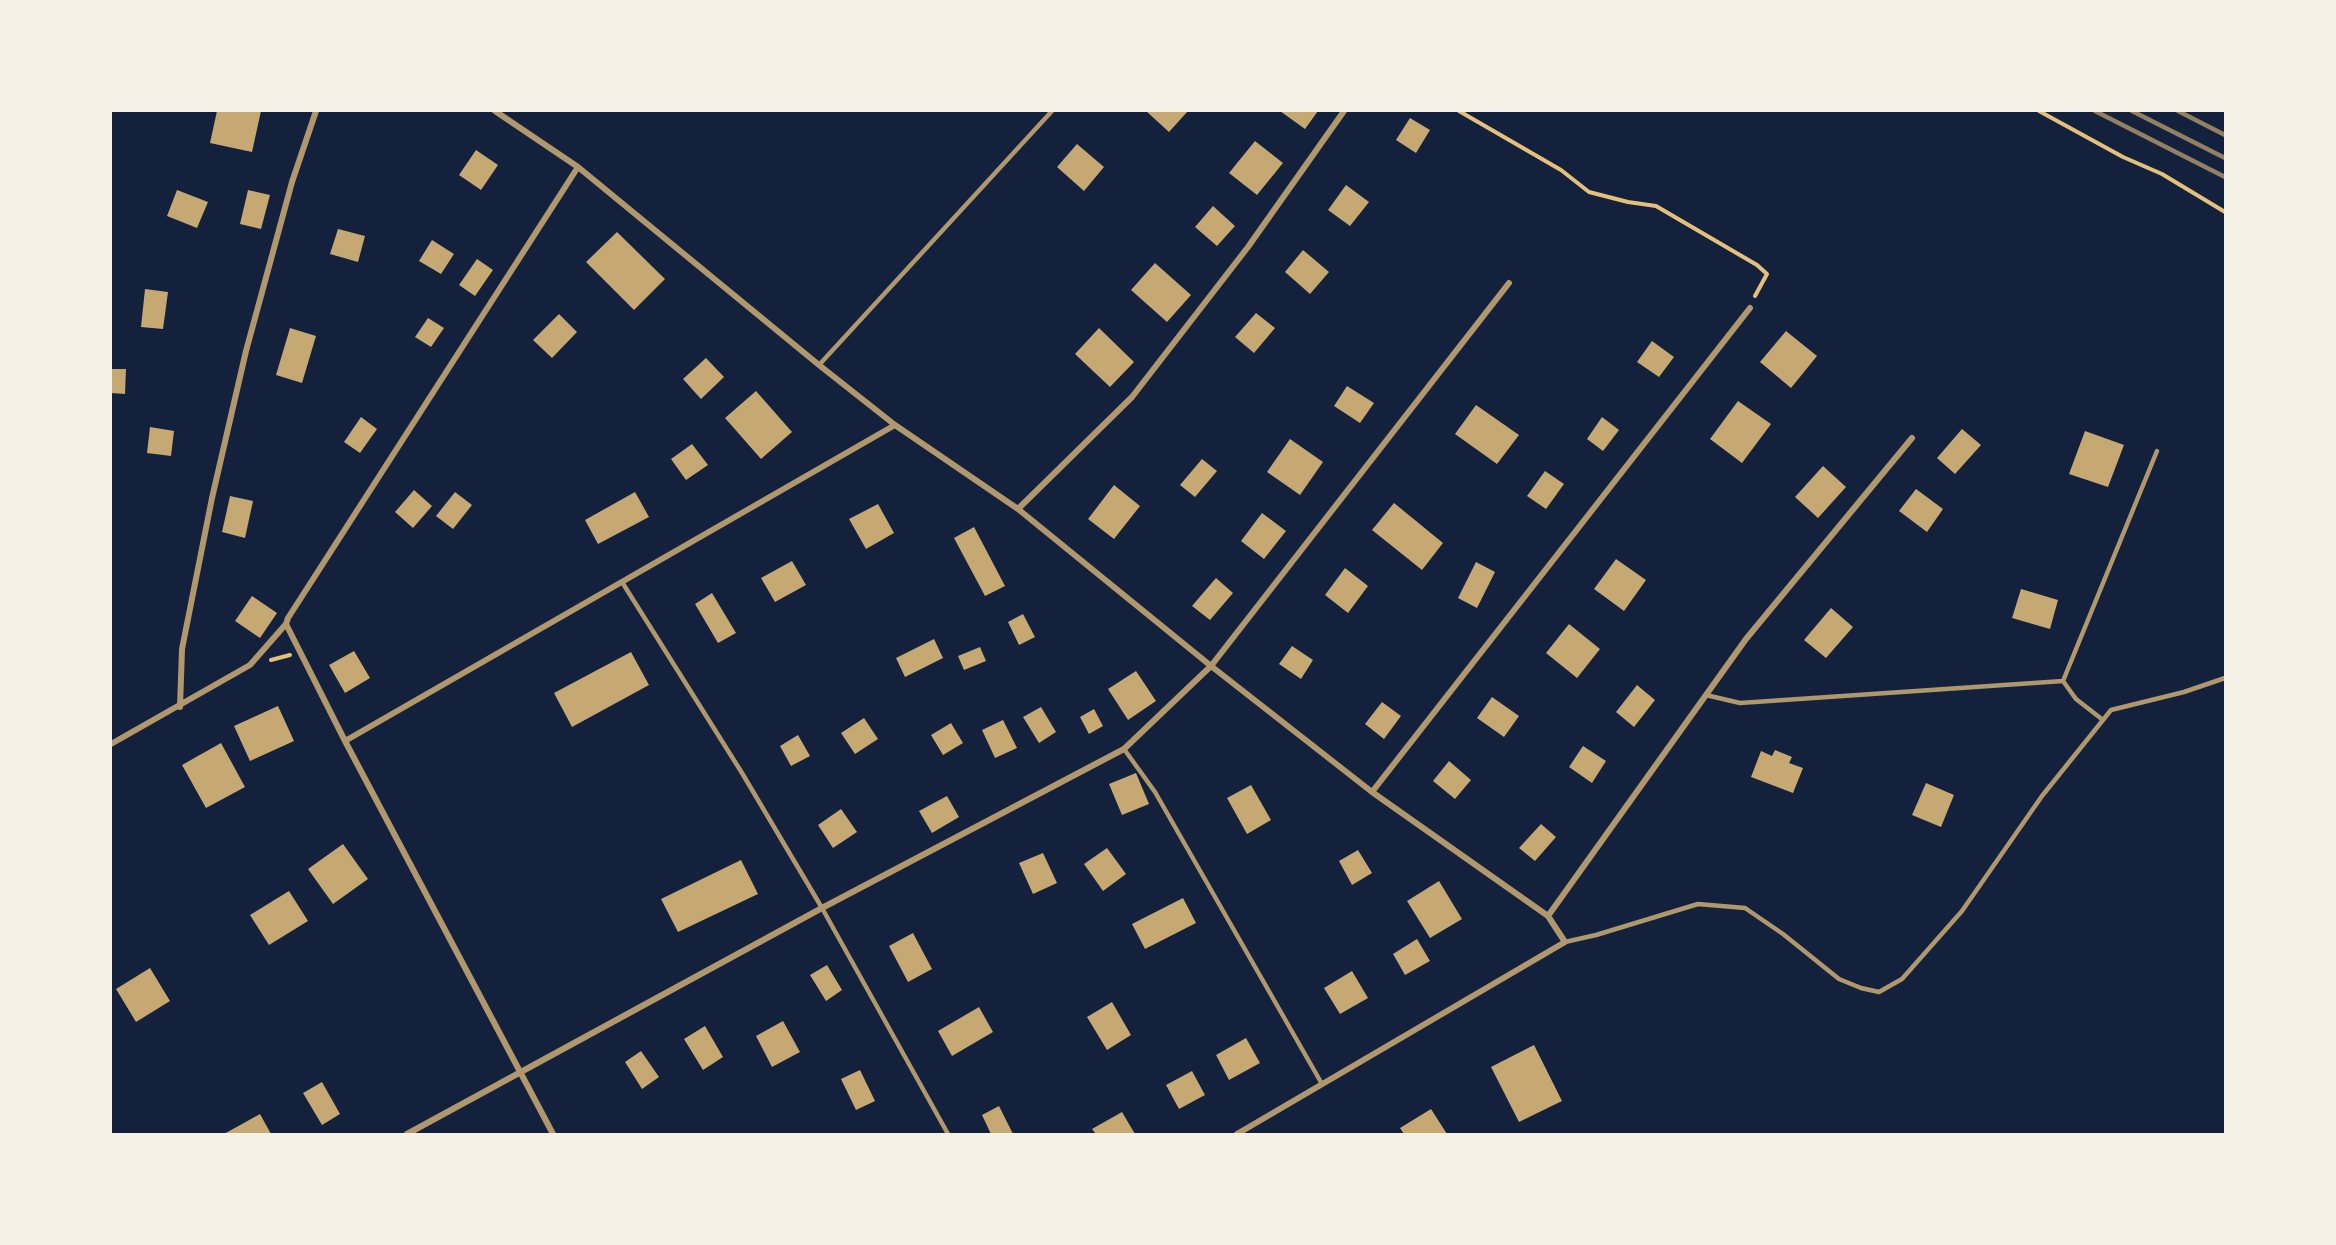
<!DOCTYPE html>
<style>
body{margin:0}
#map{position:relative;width:2336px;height:1245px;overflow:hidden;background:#14213d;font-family:Raleway,sans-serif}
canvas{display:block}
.frame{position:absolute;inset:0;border:112px solid #f6f1e7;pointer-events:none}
</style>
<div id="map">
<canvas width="2336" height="1245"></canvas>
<div class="frame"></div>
</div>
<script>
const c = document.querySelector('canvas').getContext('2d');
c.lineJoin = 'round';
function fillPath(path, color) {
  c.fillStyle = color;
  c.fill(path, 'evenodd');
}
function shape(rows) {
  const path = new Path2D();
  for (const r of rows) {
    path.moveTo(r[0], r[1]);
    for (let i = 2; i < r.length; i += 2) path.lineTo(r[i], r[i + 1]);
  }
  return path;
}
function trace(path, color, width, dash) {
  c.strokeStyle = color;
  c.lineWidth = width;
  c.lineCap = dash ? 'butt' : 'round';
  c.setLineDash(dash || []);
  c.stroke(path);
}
const building = shape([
 [217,111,261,111,252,152,210,143],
 [1146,111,1188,111,1169,132],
 [1280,111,1318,111,1305,129],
 [1410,118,1430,130,1416,153,1396,140],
 [1255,141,1283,163,1257,195,1229,173],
 [1077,144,1104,167,1084,191,1057,167],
 [476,150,498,165,481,190,459,175],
 [1346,185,1369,202,1350,226,1328,210],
 [177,190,208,202,197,228,167,216],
 [248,190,270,195,261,229,240,224],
 [1213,206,1235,226,1217,246,1195,227],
 [338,229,365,236,358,262,330,254],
 [617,232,665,279,634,310,586,262],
 [432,240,454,254,441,274,419,261],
 [1303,250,1329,272,1310,294,1285,272],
 [477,259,493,270,475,296,459,285],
 [1155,263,1191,295,1167,322,1131,290],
 [145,289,168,292,163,329,141,327],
 [1256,313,1275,328,1254,353,1235,337],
 [559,314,577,332,552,358,533,340],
 [428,318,444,328,431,347,415,337],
 [290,328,316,336,302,383,276,375],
 [1099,328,1134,362,1110,387,1075,354],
 [1786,331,1817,356,1791,388,1760,362],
 [1652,341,1674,357,1659,377,1637,362],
 [706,358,724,377,701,399,683,379],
 [111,369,126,369,125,394,111,393],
 [1347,386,1374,403,1360,423,1334,406],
 [756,391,792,432,761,459,725,418],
 [1738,401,1771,424,1742,463,1710,439],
 [1476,405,1519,435,1497,464,1455,434],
 [361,417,377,429,360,453,344,442],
 [1602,417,1619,430,1603,451,1587,439],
 [150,427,174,431,171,456,147,453],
 [1962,429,1981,445,1955,474,1937,458],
 [2085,431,2124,445,2108,487,2069,474],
 [1290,439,1323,462,1300,495,1267,472],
 [692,444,708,465,686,480,671,459],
 [1202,459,1217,471,1195,497,1180,485],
 [1823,466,1846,487,1818,518,1795,497],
 [1545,471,1564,484,1546,509,1527,496],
 [1114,485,1140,506,1114,539,1088,519],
 [1916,489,1943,509,1927,532,1899,511],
 [414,490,432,506,413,528,395,512],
 [455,492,472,505,453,529,436,516],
 [635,492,649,517,598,544,585,520],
 [230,496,253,501,245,538,222,532],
 [1394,503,1443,543,1422,570,1372,530],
 [878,504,894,533,866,549,849,519],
 [1262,513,1286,531,1264,559,1241,541],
 [974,527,1005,586,985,596,954,538],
 [1616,559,1646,580,1624,611,1594,589],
 [792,561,806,585,775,602,761,578],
 [1476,562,1495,572,1477,608,1458,598],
 [1345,568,1368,586,1348,613,1325,595],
 [1216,578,1233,593,1210,620,1192,606],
 [2021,589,2058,600,2050,629,2012,618],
 [712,593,736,633,718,643,695,604],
 [252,596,277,613,260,638,235,621],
 [1831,608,1853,627,1826,658,1804,640],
 [1023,614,1035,637,1019,645,1008,622],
 [1569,624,1600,649,1577,678,1546,653],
 [934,639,943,658,905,677,896,658],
 [1292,646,1313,660,1301,679,1279,664],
 [980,647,986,661,964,670,958,656],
 [354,651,370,678,345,693,329,665],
 [631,652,649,685,572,727,554,693],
 [1136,671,1156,701,1128,720,1108,689],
 [1637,685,1655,700,1634,727,1616,712],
 [1492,697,1519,716,1504,737,1477,718],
 [1382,702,1401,716,1384,739,1365,724],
 [278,706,294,741,250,761,234,726],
 [1041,707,1056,732,1039,743,1023,717],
 [1094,709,1103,726,1089,734,1080,717],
 [864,718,878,739,855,754,841,733],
 [1003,720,1017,748,995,758,982,730],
 [951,723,963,743,943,755,931,735],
 [798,735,810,756,791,766,780,746],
 [221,743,245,787,206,808,182,765],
 [1583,746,1606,761,1592,783,1569,767],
 [1775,750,1792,757,1789,763,1803,768,1793,793,1751,777,1761,751,1772,756],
 [1449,761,1471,780,1455,799,1433,781],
 [1136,773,1149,804,1122,815,1109,784],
 [1926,783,1954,795,1941,827,1912,815],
 [1251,785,1271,820,1247,834,1227,798],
 [947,796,959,817,932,833,919,811],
 [841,809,857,832,833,848,818,825],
 [1541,824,1556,837,1535,861,1519,848],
 [343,844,368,879,333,904,308,869],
 [1107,848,1126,874,1103,891,1084,864],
 [1358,850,1372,873,1352,885,1339,861],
 [1043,853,1057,883,1033,894,1019,863],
 [741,860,758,894,678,932,661,899],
 [1439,881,1462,919,1430,938,1407,901],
 [289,891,308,921,269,945,250,915],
 [1183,898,1196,923,1145,949,1132,924],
 [913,933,932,969,908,982,889,946],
 [1417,939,1430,961,1405,975,1393,954],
 [827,965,842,990,826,1001,810,975],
 [150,968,170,1001,136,1022,116,989],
 [1352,971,1368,998,1340,1014,1324,988],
 [1112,1002,1131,1035,1107,1050,1087,1017],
 [979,1007,993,1032,952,1056,938,1031],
 [783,1021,800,1052,772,1067,756,1036],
 [705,1026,723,1057,703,1070,684,1039],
 [1246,1038,1260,1063,1229,1080,1216,1055],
 [1534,1045,1562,1101,1519,1122,1491,1067],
 [641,1051,659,1077,642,1089,625,1062],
 [860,1070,875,1101,856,1110,841,1079],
 [1192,1071,1205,1095,1179,1109,1166,1085],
 [322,1082,340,1114,322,1125,303,1093],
 [999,1106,1013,1134,991,1134,982,1115],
 [1431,1109,1447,1134,1404,1134,1400,1128],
 [1122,1112,1135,1134,1096,1134,1092,1129],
 [260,1114,271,1134,224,1134]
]);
const path = shape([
 [1459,111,1561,170,1589,192,1628,202,1656,206,1757,265,1767,274,1755,296],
 [2039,111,2123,157,2162,174,2225,212],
 [271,660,290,655]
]);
const service = shape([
 [819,365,1052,111],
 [622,582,742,773,822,908,948,1134],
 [2063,681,2157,451],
 [1706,695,1740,703,2063,681,2076,699,2103,720],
 [1124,749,1155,792,1322,1084],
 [1565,942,1596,935,1698,904,1745,908,1783,934,1839,979,1861,988,1879,992,1902,979,1962,911,2042,796,2111,710,2184,692,2225,678]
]);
const minor = shape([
 [495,111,578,167,819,365,895,425,1018,509,1211,666,1372,792,1548,916,1565,942,1237,1134],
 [1018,509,1132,397,1248,247,1344,111],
 [180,707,182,649,212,498,246,351,292,182,316,111],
 [345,741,895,425],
 [111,744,250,665,286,624],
 [1372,792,1750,308],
 [1548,916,1746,639,1912,438],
 [407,1134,822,908,1124,749,1211,666,1509,283],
 [553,1134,345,741,286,624,288,618,578,167]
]);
const rail = shape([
 [2095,111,2225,177],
 [2132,111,2225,158],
 [2178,111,2225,135]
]);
fillPath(building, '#c6a872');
trace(path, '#e5c07b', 4);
trace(service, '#b1986c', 4.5);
trace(minor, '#b1986c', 6);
trace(rail, '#918062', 4.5);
</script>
